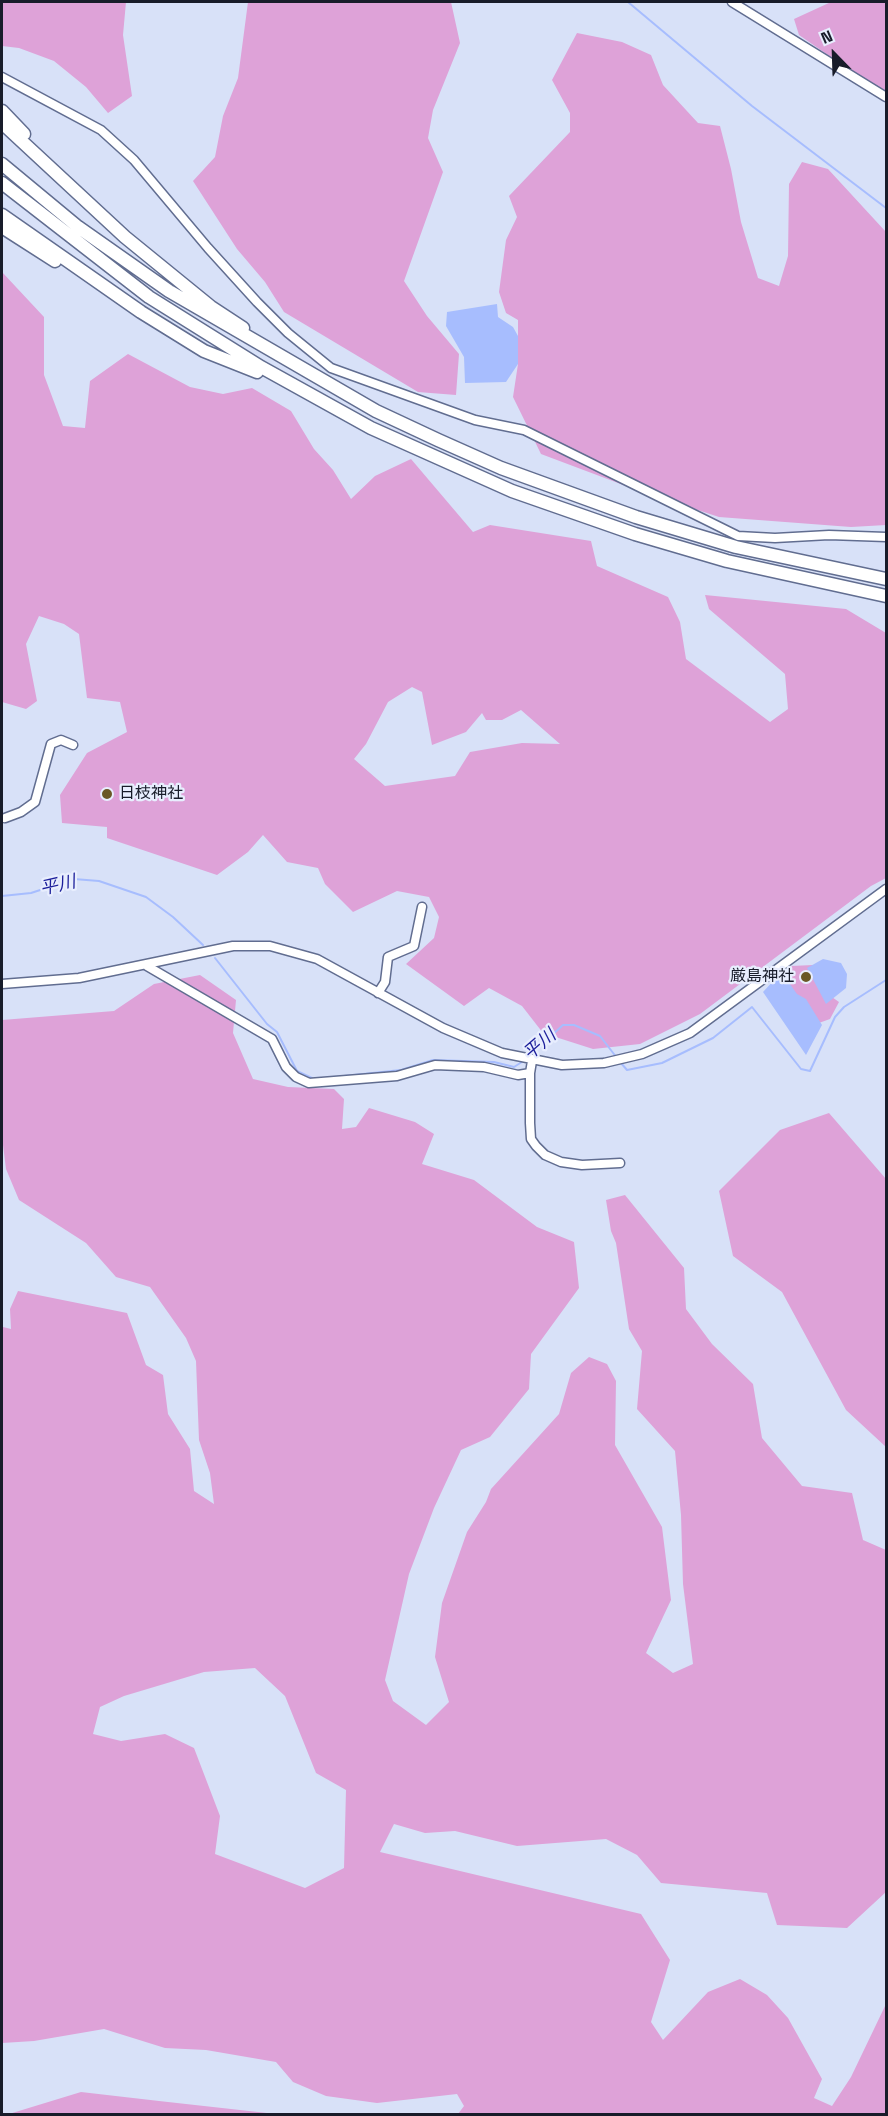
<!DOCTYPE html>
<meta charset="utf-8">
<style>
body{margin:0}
#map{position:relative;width:888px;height:2116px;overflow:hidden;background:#d8e1f8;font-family:"Space Grotesk",sans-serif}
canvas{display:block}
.frame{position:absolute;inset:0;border:3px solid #181c2a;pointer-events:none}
.north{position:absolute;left:804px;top:24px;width:60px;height:60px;-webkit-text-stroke:4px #e8eefe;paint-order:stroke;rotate:337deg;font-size:16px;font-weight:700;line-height:24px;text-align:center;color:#181c2a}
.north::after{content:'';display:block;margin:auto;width:21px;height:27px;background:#181c2a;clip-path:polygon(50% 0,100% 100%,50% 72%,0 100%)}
</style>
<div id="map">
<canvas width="888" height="2116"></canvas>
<div class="frame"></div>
<div class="north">N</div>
</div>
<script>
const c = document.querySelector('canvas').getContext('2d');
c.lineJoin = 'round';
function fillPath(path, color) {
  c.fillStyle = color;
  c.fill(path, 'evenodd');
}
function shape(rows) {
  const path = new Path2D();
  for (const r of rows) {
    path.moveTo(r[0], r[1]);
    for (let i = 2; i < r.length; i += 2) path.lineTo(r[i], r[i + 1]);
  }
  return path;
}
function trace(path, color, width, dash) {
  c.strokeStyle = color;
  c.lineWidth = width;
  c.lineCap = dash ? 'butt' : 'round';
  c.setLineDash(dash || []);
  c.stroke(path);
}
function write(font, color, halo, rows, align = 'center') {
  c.font = font + ' "Space Grotesk","Noto Sans JP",sans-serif';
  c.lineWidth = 4.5;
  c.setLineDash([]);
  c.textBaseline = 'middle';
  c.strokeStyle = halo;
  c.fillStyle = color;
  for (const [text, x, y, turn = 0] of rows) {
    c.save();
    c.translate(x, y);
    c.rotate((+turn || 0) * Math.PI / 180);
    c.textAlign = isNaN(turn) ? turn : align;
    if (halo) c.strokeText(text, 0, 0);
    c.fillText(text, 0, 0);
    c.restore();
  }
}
const green = shape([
 [2,2,126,2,123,35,132,96,108,113,86,87,54,61,19,48,2,46],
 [248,2,451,2,460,43,433,110,428,138,443,172,404,281,427,316,459,354,456,395,418,392,284,312,265,282,237,249,193,181,215,157,223,116,238,78],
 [831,2,886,2,886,95,799,35,794,19],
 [577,33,622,42,651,55,663,85,698,123,720,126,731,169,741,222,758,278,779,286,788,256,789,184,802,162,828,169,886,232,886,525,851,527,719,517,634,489,541,454,513,397,518,364,518,320,506,313,499,292,506,240,517,217,509,196,570,132,570,113,552,80],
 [2,272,44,317,44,375,63,426,85,428,90,381,128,354,190,387,223,394,252,388,291,411,314,449,333,470,351,499,375,476,411,459,473,532,490,525,591,541,597,566,668,597,680,622,686,659,770,722,788,709,785,674,709,609,705,595,846,609,886,633,886,878,871,886,700,1014,640,1044,593,1049,543,1033,522,1006,489,988,464,1006,406,964,434,938,439,917,429,897,397,891,353,912,325,884,318,868,287,862,263,835,248,852,217,875,107,838,107,827,62,823,60,795,87,753,127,732,120,702,87,698,79,634,64,624,39,616,26,644,37,701,26,709,2,702],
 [412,687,422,692,432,745,466,732,482,713,486,720,502,720,521,710,560,744,522,743,470,752,455,776,385,786,354,759,366,744,388,702],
 [813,965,829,995,839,1002,830,1019,816,1024,784,982,783,976,791,966],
 [200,975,236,1000,233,1033,253,1079,288,1087,334,1089,344,1099,342,1129,356,1127,369,1108,415,1122,434,1134,422,1164,474,1180,537,1227,574,1242,579,1288,531,1354,529,1389,490,1437,461,1450,434,1508,409,1574,385,1680,393,1701,426,1725,449,1702,435,1657,442,1603,467,1532,486,1502,491,1489,559,1414,571,1373,589,1357,607,1364,616,1381,615,1445,662,1527,671,1600,646,1653,673,1673,693,1664,683,1584,681,1515,675,1451,637,1409,642,1351,629,1329,616,1243,611,1231,606,1200,625,1195,684,1268,686,1309,712,1344,753,1384,762,1438,802,1486,852,1493,863,1540,886,1550,886,1892,847,1928,777,1925,767,1893,661,1883,637,1855,606,1839,517,1846,455,1831,425,1833,394,1824,380,1852,641,1914,670,1960,651,2022,663,2040,708,1992,740,1979,767,1995,788,2018,822,2079,814,2098,832,2106,851,2077,886,2004,886,2114,458,2114,464,2106,457,2094,377,2103,326,2096,293,2082,276,2062,206,2050,165,2048,104,2029,34,2041,2,2043,2,1322,3,1327,11,1329,10,1309,18,1291,127,1313,146,1365,163,1375,168,1414,190,1449,194,1491,214,1504,210,1473,199,1440,196,1361,186,1338,150,1287,116,1277,86,1243,19,1200,6,1169,2,1137,2,1020,114,1011,154,984],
 [255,1668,285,1696,316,1773,346,1790,344,1868,305,1888,215,1854,220,1816,194,1748,165,1734,121,1741,93,1734,100,1707,124,1696,204,1672],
 [829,1113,886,1179,886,1447,846,1410,782,1292,733,1256,719,1191,780,1130],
 [81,2092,159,2101,276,2114,9,2114]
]);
const water = shape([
 [497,304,498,317,513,327,518,336,518,364,506,382,465,383,464,357,446,326,447,312],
 [823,959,841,963,847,974,846,988,826,1004,807,968],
 [785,977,797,994,806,999,822,1025,806,1055,763,992,775,979]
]);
const stream = shape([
 [628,2,752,106,886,208],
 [2,896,31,893,74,879,99,881,146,897,173,917,203,945],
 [215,958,267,1024,277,1032,297,1071,314,1079],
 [529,1056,563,1025,574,1025,600,1036,617,1058],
 [621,1063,627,1070,662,1063,713,1038,752,1007,801,1069,810,1071,835,1017,844,1007,886,980],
 [325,1078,401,1070,433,1060,494,1062,514,1067,525,1060]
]);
const minor = shape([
 [732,2,886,97],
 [2,77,101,130,134,160,208,248,257,302,288,333,331,368,475,420,524,430,738,536,775,538,829,535,886,537],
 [5,818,21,812,35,802,51,744,61,740,73,745],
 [147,966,272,1039,286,1067,296,1077,309,1083,397,1076,435,1065,484,1067,518,1075,530,1073],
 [2,984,79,978,233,946,270,946,317,959,443,1028,502,1053,562,1065,604,1063,642,1054,690,1033,886,889],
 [378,993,385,982,388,957,414,946,422,907],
 [532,1061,530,1073,530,1123,531,1139,536,1146,545,1155,561,1162,582,1165,620,1163]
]);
const highway = shape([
 [2,111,24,134],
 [2,123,125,237,211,307,243,328],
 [2,164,78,227,169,291,376,411,438,440,501,468,636,517,736,547,886,579],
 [2,183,149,297,261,367,371,428,512,491,635,534,727,561,886,596],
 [2,215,141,312,204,351,257,372],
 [2,227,55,261]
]);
const markers = [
 [107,794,6,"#6a5826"],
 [806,977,6,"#6a5826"]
];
const poiNames = [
 ["日枝神社",119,794],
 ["厳島神社",794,977,"right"]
];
const waterNames = [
 ["平川",58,886,-13],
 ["平川",540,1045,-41]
];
fillPath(green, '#dea2d8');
fillPath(water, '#a7bdfe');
trace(stream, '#a7bdfe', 2);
trace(minor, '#616d90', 11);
trace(highway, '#616d90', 15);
trace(minor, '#fff', 8);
trace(highway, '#fff', 12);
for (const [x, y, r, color] of markers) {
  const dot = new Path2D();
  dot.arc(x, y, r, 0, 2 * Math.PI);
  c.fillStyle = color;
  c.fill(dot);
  trace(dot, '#e8eefe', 2);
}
write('16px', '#181c2a', '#e8eefe', poiNames, 'left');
write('italic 18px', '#1c1f9b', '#e8eefe', waterNames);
</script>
